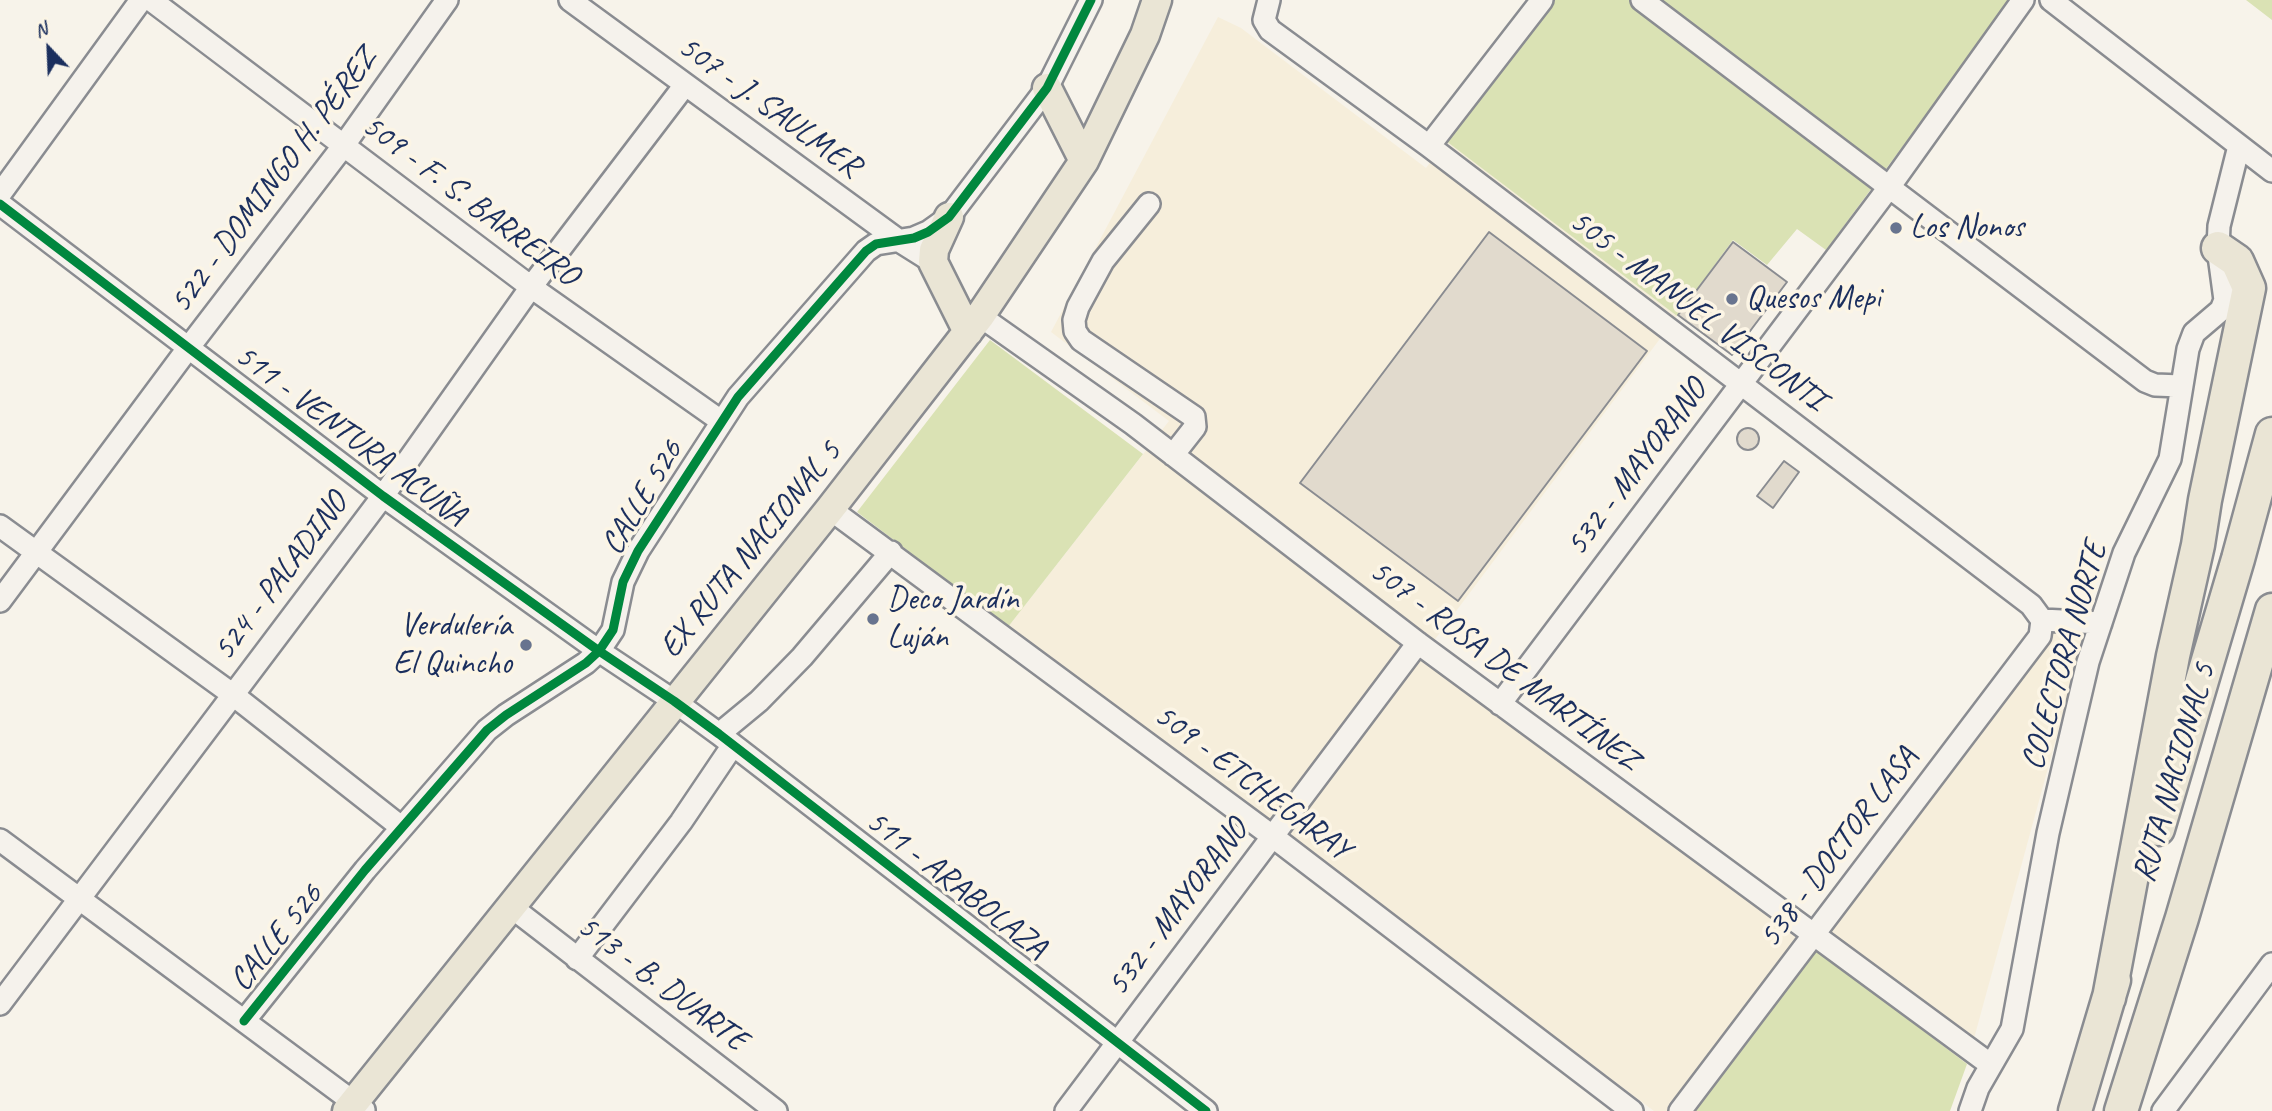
<!DOCTYPE html>
<meta charset="utf-8">
<style>
body{margin:0}
#map{position:relative;width:2272px;height:1111px;overflow:hidden;background:#f7f3ea;font-family:Caveat,sans-serif}
canvas{display:block}
.north{position:absolute;left:14px;top:14px;width:70px;height:70px;-webkit-text-stroke:5px #fcf5e5;paint-order:stroke;rotate:337deg;font-size:19px;font-weight:700;line-height:28px;text-align:center;color:#1b2f5e}
.north::after{content:'';display:block;margin:auto;width:24px;height:32px;background:#1b2f5e;clip-path:polygon(50% 0,100% 100%,50% 72%,0 100%)}
</style>
<div id="map">
<canvas width="2272" height="1111"></canvas>
<div class="north">N</div>
</div>
<script>
const c = document.querySelector('canvas').getContext('2d');
c.lineJoin = 'round';
function fillPath(path, color) {
  c.fillStyle = color;
  c.fill(path, 'evenodd');
}
function shape(rows) {
  const path = new Path2D();
  for (const r of rows) {
    if (r.length === 3) {
      path.moveTo(r[0] + r[2], r[1]);
      path.arc(r[0], r[1], r[2], 0, 2 * Math.PI);
      continue;
    }
    path.moveTo(r[0], r[1]);
    for (let i = 2; i < r.length; i += 2) path.lineTo(r[i], r[i + 1]);
  }
  return path;
}
function trace(path, color, width, dash) {
  c.strokeStyle = color;
  c.lineWidth = width;
  c.lineCap = dash ? 'butt' : 'round';
  c.setLineDash(dash || []);
  c.stroke(path);
}
function write(font, color, halo, rows, align = 'center') {
  c.font = font + ' Caveat,sans-serif';
  c.lineWidth = 7;
  c.setLineDash([]);
  c.textBaseline = 'middle';
  c.strokeStyle = halo;
  c.fillStyle = color;
  for (const [text, x, y, turn = 0] of rows) {
    c.save();
    c.translate(x, y);
    c.rotate((+turn || 0) * Math.PI / 180);
    c.textAlign = isNaN(turn) ? turn : align;
    if (halo) c.strokeText(text, 0, 0);
    c.fillText(text, 0, 0);
    c.restore();
  }
}
const built = shape([
 [1218,17,1241,28,1426,168,1446,141,1677,316,1424,654,1811,944,2066,611,2086,629,1967,1064,1811,945,1687,1111,1654,1111,1008,627,1169,421,1051,332]
]);
const green = shape([
 [1553,0,2011,0,1826,250,1797,229,1767,265,1733,240,1677,316,1446,141],
 [2246,0,2272,0,2272,20],
 [990,340,1143,454,1008,627,857,512],
 [1811,945,1967,1064,1950,1111,1687,1111]
]);
const building = shape([
 [1489,232,1647,351,1458,601,1300,483,1489,232],
 [1733,242,1787,282,1732,355,1678,315,1733,242],
 [1748,439,11],
 [1784,461,1799,472,1773,508,1757,496,1784,461]
]);
const minor = shape([
 [151,0,531,287,721,421],
 [570,0,898,240,933,262],
 [1269,0,1264,20,1270,30,1429,146,2031,605,2042,620,2101,623],
 [1642,0,2145,381,2155,385,2181,386],
 [2051,0,2272,171],
 [1429,146,1542,0],
 [0,194,141,0],
 [0,204,383,496,599,651,674,701,719,734,1206,1111],
 [1149,204,1103,261,1078,307,1074,320,1075,331,1081,340,1194,417,1195,427,1173,455],
 [980,316,1133,424,1418,643,1991,1065],
 [830,509,1272,836,1632,1111],
 [0,526,232,694,401,827],
 [0,601,189,347,344,145,447,0],
 [1500,704,1890,186,2023,0],
 [719,734,759,701,802,657,891,552],
 [0,840,364,1110],
 [510,906,776,1111],
 [577,959,681,822,733,745],
 [0,1004,383,496,531,287,685,85],
 [244,1021,365,870,487,730,506,715,586,663,599,651,613,630,623,582,638,551,738,397,866,251,876,244,914,238,928,232,949,217,1047,88,1091,0],
 [1066,1111,1418,643],
 [1680,1111,2040,636,2042,620],
 [1970,1111,1978,1088,2012,1029,2048,833,2088,662,2124,553,2170,459,2188,349,2194,333,2221,310,2225,300,2218,248,2219,226,2239,146],
 [2163,1111,2272,964]
]);
const major = shape([
 [1047,88,1084,161],
 [949,217,934,250,933,262,968,332],
 [347,1111,830,509,980,316,1084,161,1145,35,1157,0]
]);
const highway = shape([
 [2158,829,2238,559,2272,434],
 [2109,998,2173,656,2198,545,2205,500,2249,288,2237,261,2218,248],
 [2075,1111,2114,980],
 [2121,1111,2182,918,2272,610]
]);
const cycleway = shape([
 [0,204,383,496,599,651,674,701,719,734,1206,1111],
 [244,1021,365,870,487,730,506,715,586,663,599,651,613,630,623,582,638,551,738,397,866,251,876,244,914,238,928,232,949,217,1047,88,1091,0]
]);
const markers = [
 [1896,228,7,"#68748f"],
 [1732,299,7,"#68748f"],
 [873,619,7,"#68748f"],
 [526,645,7,"#68748f"]
];
const streetNames = [
 ["507 - J. SAULMER",769,107,36],
 ["522 - DOMINGO H. PÉREZ",274,181,-53],
 ["509 - F. S. BARREIRO",470,201,37],
 ["505 - MANUEL VISCONTI",1697,311,37],
 ["511 - VENTURA ACUÑA",350,436,37],
 ["532 - MAYORANO",1637,468,-53],
 ["CALLE 526",643,498,-59],
 ["EX RUTA NACIONAL 5",751,550,-51],
 ["524 - PALADINO",281,577,-53],
 ["COLECTORA NORTE",2065,656,-74],
 ["507 - ROSA DE MARTÍNEZ",1504,666,37],
 ["RUTA NACIONAL 5",2175,773,-74],
 ["509 - ETCHEGARAY",1252,783,37],
 ["538 - DOCTOR LASA",1839,848,-53],
 ["511 - ARABOLAZA",956,885,38],
 ["532 - MAYORANO",1178,908,-53],
 ["CALLE 526",277,938,-51],
 ["513 - B. DUARTE",662,984,37]
];
const poiNames = [
 ["Los Nonos",1910,228],
 ["Quesos Mepi",1746,299],
 ["Deco Jardín",887,600],
 ["Luján",887,638],
 ["Verdulería",512,626,"right"],
 ["El Quincho",512,664,"right"]
];
fillPath(built, '#f6eedb');
fillPath(green, '#dae2b4');
fillPath(building, '#e1dacd');
trace(building, '#8a8c91', 2);
trace(minor, '#8a8c91', 26);
trace(major, '#8a8c91', 33);
trace(highway, '#8a8c91', 37);
trace(minor, '#f5f2ec', 21);
trace(major, '#eae5d5', 28);
trace(highway, '#eae5d5', 32);
trace(cycleway, '#00873e', 9);
for (const [x, y, r, color] of markers) {
  const dot = new Path2D();
  dot.arc(x, y, r, 0, 2 * Math.PI);
  c.fillStyle = color;
  c.fill(dot);
  trace(dot, '#fcf5e5', 2.5);
}
write('33px', '#1b2f5e', '#fcf5e5', streetNames);
write('33px', '#1b2f5e', '#fcf5e5', poiNames, 'left');
</script>
